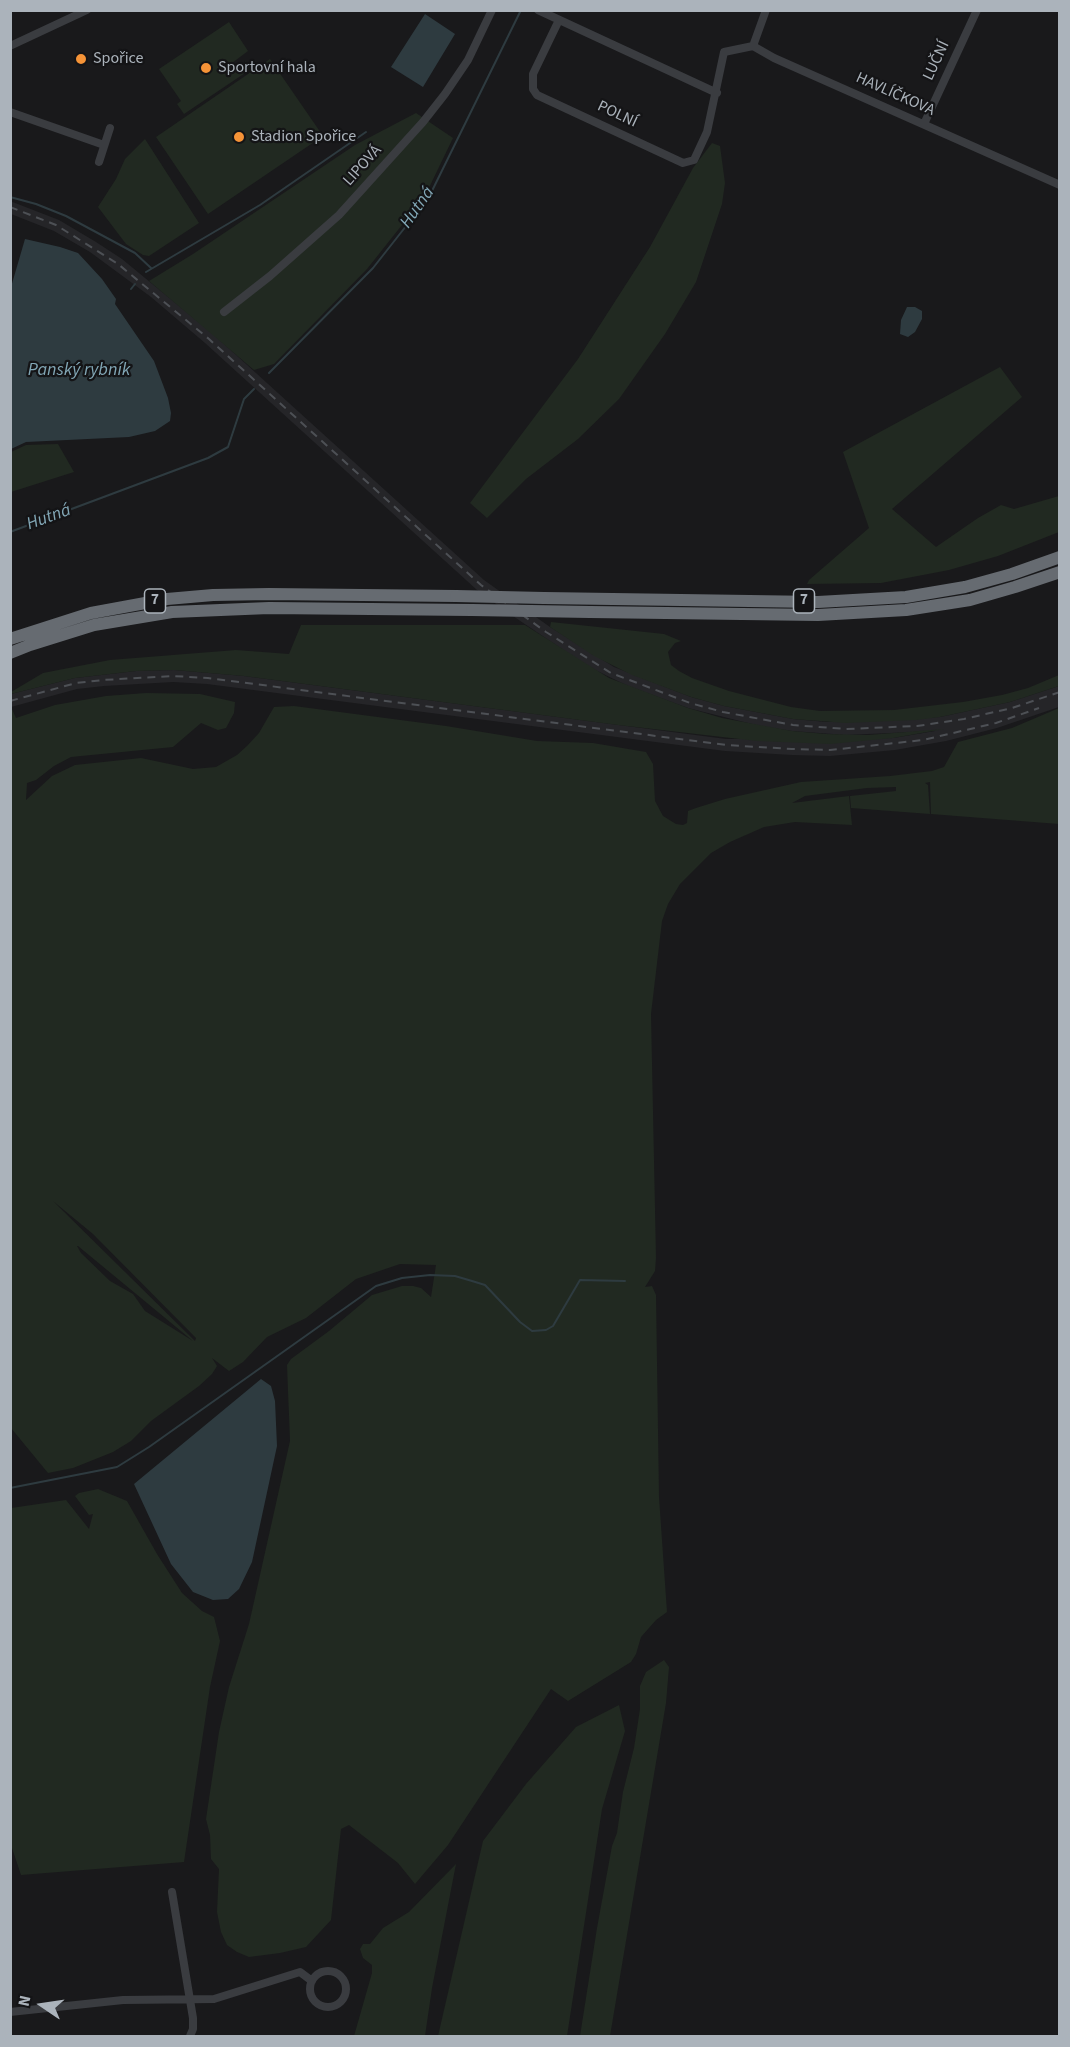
<!DOCTYPE html>
<meta charset="utf-8">
<style>
body{margin:0}
#map{position:relative;width:1070px;height:2047px;overflow:hidden;background:#19191b;font-family:"Source Sans 3",sans-serif}
canvas{display:block}
.frame{position:absolute;inset:0;border:12px solid #abb3bb;pointer-events:none}
.north{position:absolute;left:12px;top:1975px;width:60px;height:60px;-webkit-text-stroke:4px #141416;paint-order:stroke;rotate:283deg;font-size:16px;font-weight:700;line-height:24px;text-align:center;color:#abb3bb}
.north::after{content:'';display:block;margin:auto;width:21px;height:27px;background:#abb3bb;clip-path:polygon(50% 0,100% 100%,50% 72%,0 100%)}
</style>
<div id="map">
<canvas width="1070" height="2047"></canvas>
<div class="frame"></div>
<div class="north">N</div>
</div>
<script>
const c = document.querySelector('canvas').getContext('2d');
c.lineJoin = 'round';
function fillPath(path, color) {
  c.fillStyle = color;
  c.fill(path, 'evenodd');
}
function shape(rows) {
  const path = new Path2D();
  for (const r of rows) {
    if (r.length === 3) {
      path.moveTo(r[0] + r[2], r[1]);
      path.arc(r[0], r[1], r[2], 0, 2 * Math.PI);
      continue;
    }
    path.moveTo(r[0], r[1]);
    for (let i = 2; i < r.length; i += 2) path.lineTo(r[i], r[i + 1]);
  }
  return path;
}
function trace(path, color, width, dash) {
  c.strokeStyle = color;
  c.lineWidth = width;
  c.lineCap = dash ? 'butt' : 'round';
  c.setLineDash(dash || []);
  c.stroke(path);
}
function write(font, color, halo, rows, align = 'center') {
  c.font = font + ' "Source Sans 3",sans-serif';
  c.lineWidth = 4.5;
  c.setLineDash([]);
  c.textBaseline = 'middle';
  c.strokeStyle = halo;
  c.fillStyle = color;
  for (const [text, x, y, turn = 0] of rows) {
    c.save();
    c.translate(x, y);
    c.rotate((+turn || 0) * Math.PI / 180);
    c.textAlign = isNaN(turn) ? turn : align;
    if (halo) c.strokeText(text, 0, 0);
    c.fillText(text, 0, 0);
    c.restore();
  }
}
const built = shape([
 [10,201,59,220,96,242,122,259,213,334,484,580,550,627,614,667,691,697,724,706,793,719,827,722,940,717,1010,702,1059,686,1059,707,997,728,946,741,895,750,830,756,792,755,725,751,207,684,173,682,104,686,77,689,11,707,11,694,75,678,136,671,174,670,244,676,726,739,893,738,935,731,846,735,792,731,760,726,688,708,628,686,587,666,507,612,477,590,205,343,151,297,90,252,54,231,11,214]
]);
const green = shape([
 [229,22,248,51,232,63,236,68,246,61,251,69,184,114,177,104,181,101,159,69],
 [270,59,323,136,208,214,156,137],
 [416,113,453,138,425,196,367,269,274,364,254,370,149,281,193,254,355,145],
 [145,139,199,223,149,256,143,255,126,244,98,207,116,179,125,159],
 [712,143,720,146,725,183,722,204,696,282,665,334,619,399,578,439,526,479,487,518,470,503,578,359,650,247,693,168],
 [1000,367,1022,397,892,509,936,547,978,518,1001,505,1014,509,1059,496,1059,532,998,556,949,570,881,583,807,584,809,580,869,528,843,452],
 [58,444,74,472,11,492,11,452,26,445],
 [551,622,664,634,681,641,675,643,668,652,671,665,679,671,692,678,729,691,791,707,820,711,894,710,963,702,1002,695,1028,688,1059,675,1059,686,1010,702,940,717,916,720,846,723,793,719,724,706,691,697,632,675,594,656,550,627],
 [301,625,525,625,609,678,688,708,722,718,792,731,826,734,868,735,944,729,893,738,830,744,757,741,618,725,244,676,174,670,136,671,75,678,11,694,11,692,43,673,110,660,236,650,289,654],
 [146,693,200,694,235,702,234,713,226,728,218,730,201,723,173,747,71,757,54,766,36,780,27,783,26,800,52,776,75,765,141,758,193,769,216,767,237,755,247,746,259,733,274,707,294,706,446,726,537,741,593,743,646,752,653,764,655,801,663,816,676,824,683,825,687,823,688,811,696,808,725,799,801,782,890,776,932,771,944,767,958,742,1012,728,1059,708,1059,824,931,814,930,782,925,783,928,785,930,814,851,808,850,796,896,791,896,787,867,788,805,796,792,803,849,796,852,825,795,822,764,827,730,842,711,853,680,884,668,904,662,921,651,1014,656,1258,655,1271,645,1287,652,1286,656,1295,659,1497,667,1612,656,1620,641,1637,636,1654,631,1662,568,1701,551,1689,448,1845,415,1884,398,1863,349,1825,341,1829,331,1920,306,1947,280,1953,249,1957,237,1952,227,1945,221,1932,217,1912,219,1869,211,1859,210,1835,206,1819,219,1732,229,1687,249,1624,290,1441,287,1365,291,1359,329,1331,372,1295,402,1286,413,1286,421,1288,431,1297,436,1265,400,1264,356,1279,306,1318,267,1337,243,1362,229,1371,212,1358,217,1366,212,1374,199,1386,151,1421,131,1441,113,1452,73,1468,48,1473,11,1428,11,707,16,718,55,705,106,696],
 [53,1201,93,1234,196,1338,195,1341],
 [77,1246,78,1246,193,1341,145,1311,133,1294,110,1281,81,1253],
 [98,1489,127,1501,157,1554,182,1593,202,1611,214,1617,220,1641,210,1687,184,1862,21,1875,10,1842,11,1508,66,1500,89,1529,93,1514,89,1515,75,1496,79,1493],
 [664,1660,669,1667,666,1703,610,2036,580,2036,597,1928,612,1846,617,1833,623,1792,634,1748,640,1709,640,1686,646,1672],
 [619,1705,625,1731,602,1809,567,2036,438,2036,483,1841,526,1784,576,1727],
 [456,1864,432,1988,425,2036,354,2036,372,1973,372,1965,363,1958,360,1949,363,1944,370,1944,383,1928,409,1912]
]);
const water = shape([
 [425,14,455,34,423,87,391,67],
 [25,239,60,247,78,253,102,279,116,299,115,304,154,361,168,398,171,413,170,421,155,431,129,437,26,442,11,449,11,287],
 [907,307,915,307,922,311,922,319,915,332,908,337,900,334,901,320],
 [261,1379,271,1386,275,1401,277,1446,252,1562,239,1589,228,1599,213,1600,193,1592,171,1564,134,1484]
]);
const stream = shape([
 [10,197,36,204,66,216,135,253,151,268],
 [146,272,260,205,366,132],
 [131,289,135,284],
 [269,373,373,268,429,197,521,10],
 [10,532,208,458,228,447,244,399,254,389],
 [10,1488,117,1467,149,1447,376,1286,402,1278,430,1275,455,1276,472,1281,485,1285,520,1322,532,1331,546,1330,553,1326,580,1280,625,1281]
]);
const minor = shape([
 [538,10,717,93],
 [559,20,533,74,533,89,537,95,683,163,694,160,707,132,724,52,753,46],
 [10,46,87,10],
 [753,46,774,58,1060,185],
 [753,46,766,10],
 [10,112,104,145],
 [924,124,977,10],
 [99,162,110,128],
 [224,312,270,276,339,215,423,122,445,94,468,60,492,10],
 [172,1892,193,2018,193,2029,190,2036],
 [328,1989,18],
 [10,2012,123,2000,214,1999,300,1972,312,1981]
]);
const highway = shape([
 [544,598,818,602,906,597,965,587,1012,574,1060,557],
 [590,612,818,615,906,610,970,600,1015,587,1060,572],
 [10,639,91,613,167,599,213,595,269,594,456,596],
 [10,653,30,645,94,625,172,612,269,608,472,610]
]);
const rail = shape([
 [10,207,56,225,118,264,209,339,481,585,546,632,611,673,690,703,723,712,793,725,846,729,917,726,964,719,1012,708,1060,692],
 [10,701,76,683,103,680,173,676,208,678,726,745,792,749,830,750,923,740,996,723,1039,708]
]);
const highwayBridge = shape([
 [456,596,544,598],
 [472,610,590,612]
]);
const markers = [
 [81,59,6,"#f59337"],
 [206,68,6,"#f59337"],
 [239,137,6,"#f59337"]
];
const shields = [
 [155,601,21],
 [804,601,21]
];
const shieldNames = [
 ["7",155,601],
 ["7",804,601]
];
const poiNames = [
 ["Spořice",93,59],
 ["Sportovní hala",218,68],
 ["Stadion Spořice",251,137]
];
const streetNames = [
 ["LUČNÍ",937,61,-65],
 ["HAVLÍČKOVA",895,95,24],
 ["POLNÍ",617,115,25],
 ["LIPOVÁ",363,166,-48]
];
const waterNames = [
 ["Hutná",418,208,-55],
 ["Panský rybník",79,371],
 ["Hutná",49,518,-20]
];
fillPath(built, '#252528');
fillPath(green, '#212921');
fillPath(water, '#2e3b40');
trace(stream, '#2e3b40', 2);
trace(minor, '#3a3c40', 8);
trace(highway, '#666b71', 12);
trace(rail, '#4d5055', 2, [8, 6]);
trace(highwayBridge, '#666b71', 12);
for (const [x, y, r, color] of markers) {
  const dot = new Path2D();
  dot.arc(x, y, r, 0, 2 * Math.PI);
  c.fillStyle = color;
  c.fill(dot);
  trace(dot, '#141416', 2);
}
for (const [x, y, w] of shields) {
  const box = new Path2D();
  box.roundRect(x - w / 2, y - 12, w, 24, 4.5);
  c.fillStyle = '#141416';
  c.fill(box);
  trace(box, '#abb3bb', 1.5);
}
write('bold 15px', '#abb3bb', null, shieldNames);
write('16px', '#abb3bb', '#141416', poiNames, 'left');
write('16px', '#abb3bb', '#141416', streetNames);
write('italic 18px', '#82a7b6', '#141416', waterNames);
</script>
